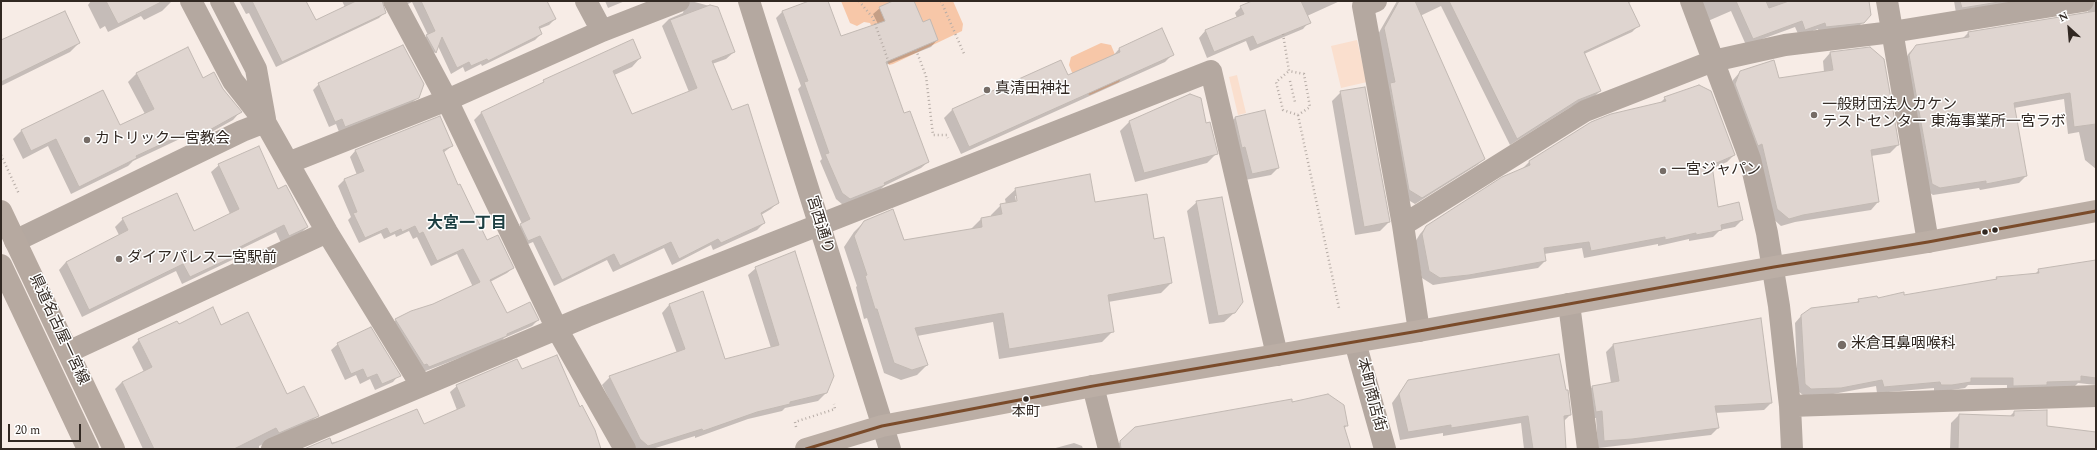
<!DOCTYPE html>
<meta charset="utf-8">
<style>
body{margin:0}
#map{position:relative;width:2097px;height:450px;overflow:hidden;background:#f7ece6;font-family:Spectral,serif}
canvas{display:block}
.frame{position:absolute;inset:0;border:2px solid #312822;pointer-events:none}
.north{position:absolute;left:2049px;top:8px;width:40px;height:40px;-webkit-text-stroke:3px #fff;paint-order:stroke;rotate:334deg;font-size:11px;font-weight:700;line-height:16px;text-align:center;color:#312822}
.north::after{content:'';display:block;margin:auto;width:14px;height:18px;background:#312822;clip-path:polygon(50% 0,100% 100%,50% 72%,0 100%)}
.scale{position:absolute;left:8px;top:424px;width:73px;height:18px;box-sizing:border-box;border:2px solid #312822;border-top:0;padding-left:5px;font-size:12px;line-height:14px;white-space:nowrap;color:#312822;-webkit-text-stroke:3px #fff;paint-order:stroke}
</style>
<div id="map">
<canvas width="2097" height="450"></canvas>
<div class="frame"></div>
<div class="north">N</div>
<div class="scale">20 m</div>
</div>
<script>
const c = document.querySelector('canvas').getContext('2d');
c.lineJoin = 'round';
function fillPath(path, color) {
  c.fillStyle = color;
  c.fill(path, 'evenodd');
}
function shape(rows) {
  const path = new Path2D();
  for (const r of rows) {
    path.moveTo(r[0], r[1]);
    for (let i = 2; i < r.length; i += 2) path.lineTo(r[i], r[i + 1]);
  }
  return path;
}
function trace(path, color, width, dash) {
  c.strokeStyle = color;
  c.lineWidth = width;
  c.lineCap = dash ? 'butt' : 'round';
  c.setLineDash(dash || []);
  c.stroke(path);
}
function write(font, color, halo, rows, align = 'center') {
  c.font = font + ' Spectral,"Noto Sans JP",serif';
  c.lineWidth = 3;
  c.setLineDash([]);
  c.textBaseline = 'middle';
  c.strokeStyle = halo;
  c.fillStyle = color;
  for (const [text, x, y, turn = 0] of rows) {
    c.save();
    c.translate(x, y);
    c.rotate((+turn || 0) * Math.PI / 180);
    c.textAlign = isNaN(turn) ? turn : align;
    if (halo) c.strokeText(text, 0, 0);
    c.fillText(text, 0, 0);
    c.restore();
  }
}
const green = shape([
 [1357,40,1367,82,1341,88,1331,46],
 [1237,75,1246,113,1238,115,1229,77]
]);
const forest = shape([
 [841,1,953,1,963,24,962,31,893,64,889,65,870,23,864,22,857,26,850,23],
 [1101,43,1111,45,1123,74,1119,82,1090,95,1079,90,1069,65,1071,57]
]);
const shadow = shape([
 [91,1,171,1,171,2,162,11,144,20,141,16,108,32,105,26,100,29,88,5],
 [239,1,306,1,315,21,345,7,342,1,381,1,385,12,379,18,276,67,249,13,246,14],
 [398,1,546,1,555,19,549,25,539,29,541,34,535,40,482,66,481,64,465,72,463,67,451,74,438,46,435,52,430,58,421,41,428,35,412,2,402,7],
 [605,1,625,1,608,8],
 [691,1,717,8,734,52,726,59,712,64,732,111,778,202,771,209,761,215,764,223,757,230,713,250,711,245,672,265,664,248,613,272,607,260,554,286,533,242,521,247,514,232,522,224,474,120,481,113,584,63,632,116,689,92,662,26,669,19,683,13,684,8],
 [812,1,827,1,841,38,878,24,873,14,880,8,896,1,913,1,922,24,937,40,931,47,886,65,904,115,928,162,921,168,884,186,878,192,843,205,836,199,820,161,822,159,798,89,801,86,776,18,782,12],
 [1255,1,1340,1,1307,16,1309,22,1303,29,1250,51,1246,41,1207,58,1199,38,1205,31,1237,18,1235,13,1241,7],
 [1397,1,1634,1,1628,3,1639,25,1632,32,1584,54,1600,91,1593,98,1571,107,1510,145,1441,6,1420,16,1484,159,1477,165,1415,204,1403,197,1377,36],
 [1699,1,1868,1,1863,22,1856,29,1819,34,1818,29,1799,36,1795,27,1746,45,1731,11,1708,21],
 [1954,1,2012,1,2008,5,1956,13],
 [2087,1,2096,1,2096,169,2085,160,2079,132,2068,134,2064,99,2014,108,2026,176,2019,183,1980,190,1979,188,1933,195,1926,190,1903,63,1909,53,1916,46,1962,39,1968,33,2088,12,2089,6],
 [1161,29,1173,54,1165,62,961,154,944,118,952,110,1060,61,1067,76,1112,57,1119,49],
 [1,42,79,43,70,52,1,86],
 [188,48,202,79,240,112,233,120,190,144,186,136,133,161,128,166,71,194,48,146,23,159,13,139,21,131,103,91,120,126,145,114,128,82,136,74],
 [1869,48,1898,145,1890,153,1871,156,1878,202,1871,210,1795,222,1781,226,1770,216,1728,92,1733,80,1740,72,1779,79,1824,72,1823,61,1830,53],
 [640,58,632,67,601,81,595,62],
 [319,84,418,97,412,103,339,132,336,124,329,127,313,90],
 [1341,92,1389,222,1380,231,1355,235,1332,101],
 [1665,98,1734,155,1727,162,1711,169,1717,208,1742,220,1735,227,1720,230,1713,237,1689,241,1689,239,1658,246,1658,244,1584,258,1582,248,1544,254,1545,261,1538,268,1433,285,1422,278,1415,242,1420,234,1427,226,1522,169,1529,162,1591,123,1659,104],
 [1264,112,1278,168,1271,175,1245,180,1228,124,1235,118],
 [1129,122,1205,124,1216,154,1207,163,1135,182,1120,131],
 [452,146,443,153,457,186,487,242,513,268,507,273,490,282,506,314,538,320,532,326,504,338,501,342,423,372,390,325,396,320,433,305,473,287,457,254,431,266,417,237,413,239,409,231,396,237,395,234,384,239,381,233,359,243,348,220,351,217,338,186,344,180,357,175,350,157,355,151],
 [219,165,277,190,307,227,300,234,281,243,276,232,239,250,240,252,232,260,182,284,176,271,82,317,59,270,66,262,119,235,115,227,123,219,194,232,230,214,211,172],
 [1016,189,1094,203,1153,240,1171,283,1161,293,1108,302,1113,331,1102,342,999,359,993,322,917,336,927,365,917,375,901,380,884,373,867,318,864,319,856,287,857,286,844,247,854,232,864,222,903,241,971,229,981,219,991,217,991,215,1001,205,1006,204,1005,199],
 [1015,196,1017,196,1017,206],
 [1197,202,1234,313,1224,322,1209,324,1187,211],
 [2096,261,2096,385,2078,383,2073,388,2007,392,2007,385,1968,385,1965,388,1945,391,1934,391,1934,388,1877,393,1876,386,1833,394,1804,396,1798,391,1795,323,1801,316,1856,303,1859,300,1904,296,1994,280,1997,278,2035,274,2039,270],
 [756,268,826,393,818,401,785,408,782,411,748,419,695,438,695,436,652,449,636,449,633,447,602,385,610,377,677,353,662,313,669,305,703,293,724,360,771,348,748,275],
 [1760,319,1771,403,1764,410,1715,413,1718,428,1711,435,1598,448,1596,418,1589,419,1586,393,1593,386,1611,383,1606,352,1613,345],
 [179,325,221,326,287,395,317,416,311,422,259,446,259,449,143,449,115,389,122,382,144,372,132,347,139,340],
 [338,344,399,375,393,382,375,390,370,379,360,384,356,375,345,380,331,350],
 [521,371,579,408,600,449,307,449,350,438,424,426,457,410,450,392,457,386],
 [1408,381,1570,415,1564,421,1565,449,1524,449,1521,423,1443,436,1443,433,1400,440,1392,403],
 [1292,403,1347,425,1344,429,1350,449,1115,449,1115,447,1123,439],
 [2014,412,2046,427,2096,433,2096,449,1950,449,1951,423,1959,415,2009,417],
 [1074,443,1082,446,1083,449,1052,449]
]);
const building = shape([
 [106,1,163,1,118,24,106,1],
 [252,1,306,1,316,20,356,1,382,1,386,13,282,62,252,1],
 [421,1,547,1,556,19,539,27,542,34,488,61,487,59,471,66,469,62,457,68,442,37,436,53,426,35,435,31,421,1],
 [809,1,828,1,841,36,885,21,879,7,893,1,914,1,923,22,930,19,938,40,886,62,904,113,910,111,929,162,884,183,885,185,850,199,842,193,825,154,829,153,804,82,808,81,782,11,809,1],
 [1252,1,1301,1,1311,23,1257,45,1253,36,1214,52,1205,30,1244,14,1240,6,1252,1],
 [1399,1,1415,1,1485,159,1422,198,1409,190,1390,83,1395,82,1384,28,1399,1],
 [1449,1,1628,1,1640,26,1584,52,1601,91,1578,100,1517,139,1449,1],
 [1736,1,1766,1,1769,8,1789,1,1869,1,1871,15,1864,23,1826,27,1825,23,1805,30,1802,21,1753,39,1736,1],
 [1960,1,2005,1,1962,8,1960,1],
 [710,5,718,7,735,52,712,61,732,110,748,104,779,203,761,213,765,223,721,243,718,239,679,259,671,242,620,266,614,254,562,280,540,236,528,241,520,224,530,219,481,112,544,82,543,80,633,39,641,58,613,71,632,114,697,88,670,20,710,5],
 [65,11,80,43,1,82,1,40,65,11],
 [2096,11,2096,124,2074,127,2070,93,2014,103,2027,176,1986,184,1986,181,1940,188,1932,184,1909,55,1916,45,1969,37,1968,32,2096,11],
 [1162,28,1174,55,969,147,952,109,1061,60,1068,75,1120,52,1119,48,1162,28],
 [403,45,424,84,419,98,345,127,342,119,335,122,318,83,403,45],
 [188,47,203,78,214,72,223,89,242,112,197,137,194,129,136,156,137,158,79,187,56,139,31,151,21,130,103,90,120,125,154,109,136,73,188,47],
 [1870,47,1884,59,1899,145,1871,150,1879,202,1803,215,1789,219,1777,209,1762,144,1758,146,1735,84,1740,71,1774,60,1779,78,1833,70,1830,52,1870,47],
 [1699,85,1711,91,1735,155,1712,165,1718,207,1739,202,1743,220,1721,225,1722,230,1696,235,1696,233,1665,240,1665,237,1591,251,1589,242,1544,248,1546,261,1469,275,1440,278,1429,271,1422,234,1426,226,1502,177,1530,165,1529,161,1591,122,1611,114,1666,101,1664,97,1699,85],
 [1365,87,1390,222,1364,227,1340,91,1365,87],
 [1190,94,1201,98,1206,123,1210,122,1218,154,1144,173,1129,121,1190,94],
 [1265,110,1279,168,1252,174,1245,147,1242,148,1235,117,1265,110],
 [440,116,453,146,443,150,458,185,460,184,487,240,498,235,514,268,490,280,507,313,530,302,539,320,507,334,507,336,429,367,427,364,424,365,395,319,411,311,433,304,480,282,463,249,437,261,423,232,419,234,415,226,402,232,401,229,390,234,387,228,365,238,353,213,357,212,344,179,364,171,355,150,440,116],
 [259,146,278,189,286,185,308,227,289,236,284,225,238,248,241,253,190,277,183,264,89,310,66,262,128,230,122,218,177,193,194,231,239,209,218,164,259,146],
 [1090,174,1095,202,1147,194,1154,239,1164,237,1172,283,1108,295,1114,332,1009,349,1003,313,915,328,928,365,912,370,894,363,877,309,875,309,865,276,867,275,854,236,864,221,893,209,904,240,982,227,981,218,1002,214,1000,204,1017,201,1015,188,1090,174],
 [1222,197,1243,302,1235,313,1218,316,1196,201,1222,197],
 [795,251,834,376,827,393,790,402,790,404,757,412,703,431,702,429,648,446,640,439,609,376,685,349,669,304,703,291,725,359,779,345,755,267,795,251],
 [2096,260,2096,378,2081,376,2081,381,2047,382,2047,385,2013,386,2013,378,1971,378,1971,382,1952,385,1941,385,1940,382,1884,387,1882,380,1841,388,1811,389,1805,384,1801,315,1811,308,1859,302,1858,299,1877,296,1878,298,1904,292,1904,295,1997,279,1996,277,2039,273,2038,269,2096,260],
 [213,307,221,325,248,312,287,394,304,386,319,416,279,433,276,428,234,449,154,449,122,382,152,367,138,339,177,321,179,324,213,307],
 [1761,318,1772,403,1715,406,1719,428,1632,439,1604,441,1602,411,1596,412,1592,386,1619,381,1613,344,1761,318],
 [371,327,401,376,382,384,377,374,367,378,363,369,351,374,337,343,371,327],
 [1559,354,1566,390,1568,390,1571,415,1564,416,1566,449,1533,449,1528,416,1451,428,1451,425,1408,432,1399,394,1408,380,1559,354],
 [557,355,580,407,582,405,595,430,601,449,304,449,330,438,332,444,417,409,424,424,465,406,456,385,517,359,522,369,557,355],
 [1328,394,1344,405,1348,426,1344,426,1351,449,1121,449,1120,441,1135,427,1292,399,1292,402,1328,394],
 [2047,410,2047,426,2096,432,2096,449,1958,449,1959,414,2014,416,2014,411,2047,410]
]);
const path = shape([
 [859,1,873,18,889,63],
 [941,1,965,56],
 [1283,34,1289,71,1304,74,1310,107,1298,115,1283,110,1276,82,1289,71],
 [916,50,926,76,933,135,947,135,948,138],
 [1290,81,1295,102],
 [1298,115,1339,308],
 [1,155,19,194],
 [796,427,795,422,835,409,834,404]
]);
const minor = shape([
 [191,1,233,81,265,122,327,232,421,385],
 [221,1,256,69,265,119],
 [394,1,447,100,557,329,625,449],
 [586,1,602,31],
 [749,1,890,449],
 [1376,1,1363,6,1403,225,1419,331],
 [1691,1,1750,159,1767,233,1779,306,1790,406,1792,449],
 [1887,1,1928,242],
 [288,163,447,100,602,31,679,1],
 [1403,225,1585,111,1713,61,1785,45,1892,32,2083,1],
 [15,241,242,131,265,122],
 [1569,304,1588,449],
 [1355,342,1385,449],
 [68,352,327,232],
 [1093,386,1109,449],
 [1790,406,2096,396],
 [272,449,587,316,1211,71,1277,355]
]);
const major = shape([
 [1,211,114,449],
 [1,265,88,449]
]);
const highway = shape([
 [806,449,882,426,1093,386,1419,331,1774,267,1928,242,2096,211]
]);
const bus1 = shape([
 [806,449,882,426,1093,386,1419,331,1774,267,1928,242,2096,211]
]);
const markers = [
 [987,90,4,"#766d67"],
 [1814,115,4,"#766d67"],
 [87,140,4,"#766d67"],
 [1663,171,4,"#766d67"],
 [1995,230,3.5,"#312822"],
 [1985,232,3.5,"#312822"],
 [119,259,4,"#766d67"],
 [1842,345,5,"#766d67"],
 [1026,399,3.5,"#312822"]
];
const busNames = [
 ["本町",1026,413]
];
const poiNames = [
 ["真清田神社",995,90],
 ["一般財団法人カケン",1822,106],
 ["テストセンター 東海事業所一宮ラボ",1822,123],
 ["カトリック一宮教会",95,140],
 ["一宮ジャパン",1671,171],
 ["ダイアパレス一宮駅前",127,259],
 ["米倉耳鼻咽喉科",1851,345]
];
const streetNames = [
 ["宮西通り",819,225,73],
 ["県道名古屋一宮線",58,330,65],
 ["本町商店街",1370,395,75]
];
const neighbourhoodNames = [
 ["大宮一丁目",467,225]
];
fillPath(green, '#fadfce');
fillPath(forest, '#f7c7a8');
fillPath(shadow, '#0003');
fillPath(building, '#dfd5d0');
trace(building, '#c2b9b3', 1);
trace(path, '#b6aca6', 2.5, [1, 3]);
trace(minor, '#b4a8a0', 22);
trace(major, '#b6a9a0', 22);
trace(highway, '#bbaea5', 22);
trace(bus1, '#7a4b2a', 3);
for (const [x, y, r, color] of markers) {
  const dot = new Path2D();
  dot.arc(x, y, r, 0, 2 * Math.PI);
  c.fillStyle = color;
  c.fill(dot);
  trace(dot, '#fff', 1.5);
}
write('14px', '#312822', '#fff', busNames);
write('15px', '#312822', '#fff', poiNames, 'left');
write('15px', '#312822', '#fff', streetNames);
write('bold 16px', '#1d3f42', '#fff', neighbourhoodNames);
</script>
